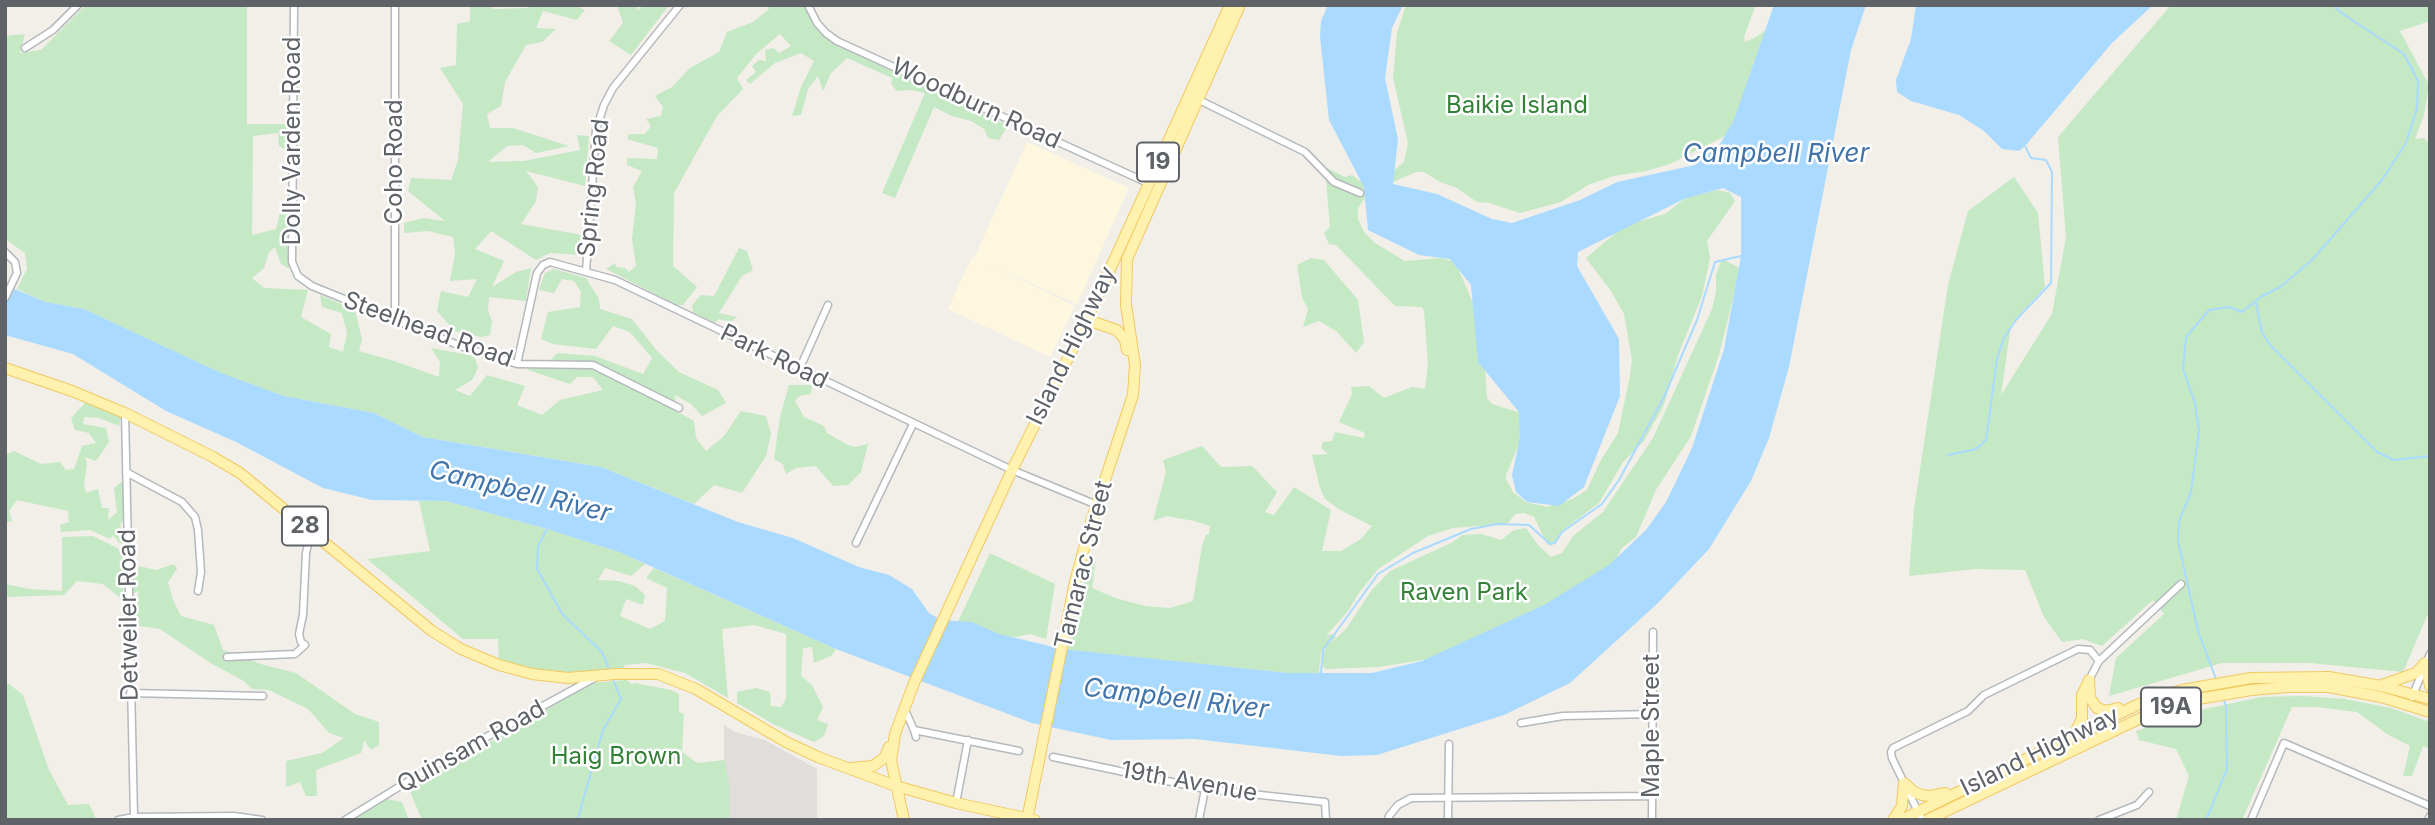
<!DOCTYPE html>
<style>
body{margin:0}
#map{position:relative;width:2435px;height:825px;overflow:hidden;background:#f1efe8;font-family:Inter,sans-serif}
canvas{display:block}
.frame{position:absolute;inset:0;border:7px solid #5f6368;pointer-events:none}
</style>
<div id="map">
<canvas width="2435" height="825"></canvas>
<div class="frame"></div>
</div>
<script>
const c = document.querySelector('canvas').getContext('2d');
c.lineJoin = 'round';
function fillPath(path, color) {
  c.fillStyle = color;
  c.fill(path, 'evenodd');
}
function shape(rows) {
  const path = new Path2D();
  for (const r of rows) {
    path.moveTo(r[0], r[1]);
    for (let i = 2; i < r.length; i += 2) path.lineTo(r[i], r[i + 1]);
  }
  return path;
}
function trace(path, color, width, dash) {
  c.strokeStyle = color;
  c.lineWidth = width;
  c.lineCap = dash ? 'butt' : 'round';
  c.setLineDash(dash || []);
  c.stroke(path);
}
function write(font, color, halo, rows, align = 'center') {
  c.font = font + ' Inter,sans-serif';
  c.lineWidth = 5;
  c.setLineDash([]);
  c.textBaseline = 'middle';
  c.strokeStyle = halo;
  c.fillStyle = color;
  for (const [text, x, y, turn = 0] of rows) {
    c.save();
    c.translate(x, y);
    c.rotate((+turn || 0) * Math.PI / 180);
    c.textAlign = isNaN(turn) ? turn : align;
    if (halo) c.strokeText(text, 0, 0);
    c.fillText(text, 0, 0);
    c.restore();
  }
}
const commercial = shape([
 [1027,142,1129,188,1077,304,979,260,1075,306,1050,357,948,309,972,257,974,258]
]);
const industrial = shape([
 [724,725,735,732,765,740,817,769,817,820,724,820]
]);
const green = shape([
 [86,5,247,5,247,124,288,124,289,151,279,146,278,133,253,136,252,235,276,229,281,209,290,207,289,269,281,264,275,247,269,252,264,268,252,278,264,288,308,290,301,317,331,334,329,347,343,352,347,333,342,313,322,307,320,295,355,310,362,339,359,351,394,361,439,377,440,362,431,348,474,356,478,368,472,380,455,390,470,396,487,375,525,386,517,405,542,415,560,400,603,390,593,377,577,377,570,384,528,370,532,361,548,362,558,353,595,356,643,374,652,358,630,332,613,326,596,349,553,344,541,339,548,312,580,307,581,292,574,281,562,279,554,293,539,290,545,273,554,269,586,278,599,299,600,309,632,319,658,352,679,372,718,390,726,403,702,416,691,404,675,395,676,411,694,421,696,438,706,451,724,436,741,411,766,416,771,434,766,456,742,493,714,485,694,504,601,467,423,437,374,413,284,396,227,376,84,309,46,302,17,289,27,269,25,253,5,239,5,36,25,34,20,53,41,50],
 [470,5,489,5,494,9,528,8,529,5,574,5,585,10,577,20,543,11,536,28,556,29,542,42,526,45,505,82,501,106,487,114,490,128,513,128,569,146,536,153,523,145,507,146,488,162,524,161,580,150,577,135,589,136,585,186,526,171,538,187,536,201,521,224,582,235,580,255,550,253,536,260,491,231,475,249,504,261,492,287,516,272,531,268,526,301,489,297,488,310,492,321,490,335,481,337,455,331,437,311,441,291,468,297,477,279,450,281,455,254,453,237,428,231,404,233,404,223,423,218,445,221,408,191,411,178,451,180,458,160,463,104,440,68,456,65,457,24,470,21],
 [617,5,638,5,637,11,644,5,669,5,631,55,609,41,623,23],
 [767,5,804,5,817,29,830,40,1008,125,999,140,988,138,984,129,971,121,952,116,934,107,895,198,882,193,925,93,911,90,897,91,891,84,892,78,847,58,831,73,823,91,818,76,808,89,801,115,792,116,801,87,814,61,801,53,775,63,750,84,746,80,756,72,752,66,759,60,766,61,765,50,773,48,779,53,791,46,780,34,756,54,737,78,743,89,717,116,674,193,673,266,697,287,683,305,677,305,606,269,615,263,616,267,625,268,629,272,636,266,632,239,636,204,633,187,642,171,627,165,627,158,657,159,658,148,627,139,629,134,645,134,651,126,646,119,661,116,663,107,655,96,672,87,690,68,719,52,727,32,753,22,769,9],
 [1406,5,1766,5,1755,7,1744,37,1745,42,1756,37,1768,28,1764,54,1753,62,1754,76,1729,134,1670,164,1646,171,1614,176,1588,185,1561,202,1520,213,1489,203,1477,202,1457,188,1440,182,1424,172,1416,172,1393,182,1391,173,1404,162,1408,143,1393,78,1397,33],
 [2171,5,2430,5,2430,21,2400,31,2429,85,2424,115,2415,139,2424,138,2430,144,2430,609,2403,672,2310,663,2222,663,2109,696,2116,658,2164,614,2153,600,2102,646,2083,639,2062,642,2044,617,2025,570,1975,569,1909,576,1914,509,1948,285,1968,211,2014,177,2038,213,2045,287,2011,325,2001,395,2052,314,2066,237,2058,137],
 [1325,167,1345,177,1352,175,1363,183,1368,194,1358,208,1358,219,1364,232,1375,243,1405,261,1441,258,1452,261,1457,266,1482,324,1487,398,1492,404,1521,413,1522,437,1506,475,1506,479,1513,492,1526,502,1547,507,1573,499,1587,490,1601,460,1618,433,1630,376,1632,360,1624,314,1611,291,1586,258,1618,231,1636,222,1665,214,1687,197,1718,190,1730,193,1735,201,1707,241,1710,258,1702,296,1678,355,1664,405,1644,441,1623,462,1599,503,1567,527,1551,546,1547,544,1534,517,1524,513,1515,514,1509,522,1503,524,1453,528,1428,536,1378,569,1359,593,1348,611,1326,636,1332,634,1336,637,1329,645,1346,629,1371,591,1390,571,1451,543,1463,535,1481,534,1501,540,1514,530,1526,528,1538,545,1551,557,1562,553,1573,536,1603,512,1653,438,1712,309,1716,292,1716,274,1722,259,1738,267,1740,270,1719,355,1691,436,1656,490,1636,537,1622,548,1613,565,1566,595,1435,658,1379,667,1325,669,1323,666,1323,654,1327,646,1321,651,1319,673,1288,673,1068,650,1089,554,1096,559,1092,588,1115,598,1145,606,1170,608,1193,601,1202,546,1206,535,1209,534,1210,526,1194,521,1167,516,1153,521,1166,472,1163,460,1202,446,1221,467,1252,466,1277,492,1265,512,1274,515,1294,487,1331,510,1322,551,1341,551,1361,539,1372,526,1340,510,1325,499,1320,488,1312,455,1328,454,1321,448,1323,442,1332,441,1335,432,1364,438,1365,433,1339,422,1352,394,1351,387,1369,386,1384,398,1412,387,1425,389,1428,364,1424,311,1422,307,1395,306,1336,245,1329,244,1324,233,1330,227],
 [739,248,747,251,753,270,742,276,719,313,737,317,731,322,719,319,714,323,693,312,692,305,701,295,714,296],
 [1311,258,1324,260,1358,300,1364,342,1356,353,1336,331,1319,321,1303,327,1308,309,1302,297,1297,265],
 [789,385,812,385,811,394,799,396,795,401,804,417,824,426,827,433,848,445,855,447,868,444,861,472,848,485,833,486,816,466,796,468,786,474,783,464,774,459,780,417],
 [86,402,121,415,119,426,99,418,84,417,83,424,106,428,109,442,96,461,85,457,87,464,84,485,86,493,98,489,102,508,109,508,108,520,117,512,114,488,124,480,123,520,120,525,124,533,124,544,119,543,113,535,110,539,90,530,61,532,60,525,69,522,68,511,17,500,9,511,12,521,5,523,5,455,14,451,41,464,60,462,66,470,74,469,82,446,96,443,89,433,75,430,71,418],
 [419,501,446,501,547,529,619,552,645,564,631,576,605,568,598,580,619,581,635,586,645,595,643,605,626,599,620,616,650,629,665,621,667,588,646,578,654,568,836,649,831,656,814,663,812,647,803,648,801,676,812,685,823,707,817,720,828,724,824,736,814,742,775,725,737,703,737,692,756,688,770,692,771,706,781,707,786,699,786,634,754,625,722,629,728,698,685,673,646,663,624,665,625,672,597,678,499,665,498,639,463,639,367,559,430,551],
 [93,536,123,551,123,600,103,584,77,581,64,595,5,597,5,584,30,589,62,591,62,537],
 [990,553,1055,584,1046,639,1030,634,1016,637,1006,636,957,624],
 [174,564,177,569,168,582,173,600,181,616,214,625,223,650,264,665,296,673,355,714,379,722,379,745,371,750,364,740,361,753,316,770,317,796,306,796,300,782,286,787,286,761,322,753,344,738,329,733,308,709,269,690,252,689,244,681,212,664,160,629,132,625,139,591,132,594,132,569,136,576,139,566,156,570],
 [627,680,631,684,635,683,671,690,679,694,679,712,684,714,682,752,697,763,724,760,729,780,730,820,422,820,409,789,591,683],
 [5,681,23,695,49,770,68,805,89,804,96,819,5,820],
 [2303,696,2345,699,2391,708,2430,722,2430,749,2423,746,2412,776,2403,776,2410,746,2387,734,2357,712,2316,707,2292,707,2242,820,2176,820,2189,776,2176,749,2139,740,2136,731,2205,709,2261,697],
 [387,799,402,802,409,820,352,820]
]);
const water = shape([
 [1328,5,1403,5,1392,28,1385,78,1398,139,1393,184,1437,194,1492,219,1512,223,1580,200,1617,182,1695,165,1720,144,1734,120,1774,5,1866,5,1851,50,1789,367,1769,438,1751,481,1709,549,1658,603,1570,683,1504,715,1377,755,1341,756,1195,739,1111,740,1032,723,836,649,619,552,547,529,446,501,372,500,323,488,236,442,166,411,73,354,5,335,5,285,46,302,84,309,221,373,284,396,374,413,423,437,601,467,738,522,793,538,859,567,889,575,912,589,929,613,941,620,972,622,999,634,1062,649,1288,673,1372,673,1422,661,1544,605,1609,565,1646,530,1666,502,1692,448,1724,349,1741,256,1741,197,1723,188,1684,199,1578,252,1577,266,1619,339,1620,396,1584,487,1559,506,1527,502,1516,492,1512,475,1520,438,1519,412,1478,362,1471,285,1450,259,1419,255,1368,230,1364,187,1329,120,1320,37,1321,21],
 [1916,5,2153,5,2112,43,2025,146,2019,151,2002,149,1984,131,1959,115,1911,101,1897,92,1896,80,1911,39]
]);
const stream = shape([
 [2256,303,2262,332,2270,345,2377,452,2394,460,2430,456],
 [1948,455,1976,449,1986,440,1997,359,2004,338,2016,320,2051,283,2052,172,2046,160,2031,158,2025,146],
 [547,529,538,546,537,569,563,615,602,652,609,669],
 [1321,673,1323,650,1378,574,1413,553,1471,529,1497,524,1529,525,1550,544,1555,543,1562,532,1602,504,1619,480,1664,397,1697,320,1715,262,1741,256],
 [2216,679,2198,631,2178,541,2179,521,2191,492,2199,431,2195,403,2183,369,2186,337,2209,310,2229,307,2242,312,2262,296,2280,287,2312,260,2382,180,2406,143,2417,108,2418,81,2404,54,2340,12,2334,5],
 [2219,689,2220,690],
 [574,820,578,818,603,730,621,699,613,679],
 [2206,820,2227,769,2226,706,2224,700]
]);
const minor = shape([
 [294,5,292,262,298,276,312,286,463,347,517,364,593,365,679,408],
 [395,5,395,320],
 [808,5,817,23,826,33,837,41,1150,184],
 [25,48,53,30,78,5],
 [1197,99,1305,152,1334,182,1360,193],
 [5,252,15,262,17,273,5,298],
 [586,272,596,130,604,105,613,88,680,5],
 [517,364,537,273,543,265,550,262,615,280,1012,470,1097,505],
 [799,370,828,305],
 [125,413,134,817],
 [126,472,182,502,195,517,198,530,201,572,198,591],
 [856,543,913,424],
 [227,657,295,654,305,645,301,642,299,634,303,615,306,553,309,540,314,534],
 [2089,680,2099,661,2181,584],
 [130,693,263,696],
 [2412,697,2430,654],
 [905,710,914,730,916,737],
 [1521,723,1563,716,1652,714],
 [914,730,1019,751],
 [1053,757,1205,789,1325,802,1326,820],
 [956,803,968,740],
 [118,820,134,817,234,816,262,820],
 [345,820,428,769,596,677],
 [1199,820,1205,789],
 [1388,820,1389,816,1398,805,1411,798,1652,796],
 [1448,820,1449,744],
 [1652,820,1653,632],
 [1922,820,1892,758,1891,752,1893,748,1968,711,1984,695,2078,649,2090,650,2099,661],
 [2099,820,2137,805,2149,792],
 [2251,820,2284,743,2430,806],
 [2428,820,2430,816]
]);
const primary = shape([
 [1087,320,1117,330,1125,340,1127,350],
 [5,368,72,391,125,413,213,457,240,473,432,631,461,649,499,665,532,674,568,678,615,674,658,674,696,689,786,742,818,757,896,786,956,803,1035,820],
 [2425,663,2430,686],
 [2089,680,2090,698,2097,708,2106,711,2118,708],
 [2382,685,2416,673,2425,663],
 [2075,734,2082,718,2082,695,2089,681],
 [850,768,873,766,885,757,889,747],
 [1904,783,1914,792,1922,795,1930,796,1945,793],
 [904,820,891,760,895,734,914,683,1012,470,1087,320,1230,5],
 [1027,820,1075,582,1091,522,1133,395,1135,365,1126,305,1127,259,1240,5],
 [1893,820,1902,806,1904,783],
 [1901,820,2139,704,2182,690,2251,678,2329,677,2381,686,2430,699],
 [1927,820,2143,717,2186,701,2251,690,2288,687,2329,687,2381,697,2430,712]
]);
const shields = [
 [1158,162,42],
 [305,526,46],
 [2171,707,60]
];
const shieldNames = [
 ["19",1158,162],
 ["28",305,526],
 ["19A",2171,707]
];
const streetNames = [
 ["Woodburn Road",976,104,25],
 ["Dolly Varden Road",293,141,-90],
 ["Coho Road",395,162,-90],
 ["Spring Road",594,188,-84],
 ["Steelhead Road",428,330,20],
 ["Island Highway",1072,346,-64],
 ["Park Road",774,357,26],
 ["Tamarac Street",1084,565,-76],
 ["Detweiler Road",129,615,-91],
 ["Maple Street",1652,726,-90],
 ["Quinsam Road",471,747,-29],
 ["Island Highway",2040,752,-26],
 ["19th Avenue",1189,782,10]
];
const parkNames = [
 ["Baikie Island",1517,106],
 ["Raven Park",1464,593],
 ["Haig Brown",616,757]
];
const waterNames = [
 ["Campbell River",1776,154],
 ["Campbell River",520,492,14],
 ["Campbell River",1176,699,7]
];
fillPath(commercial, '#fef7e0');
fillPath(industrial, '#e0deda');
fillPath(green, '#c5e8c5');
fillPath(water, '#aadaff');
trace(stream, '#aadaff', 2);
trace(minor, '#b5b8bc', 9);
trace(primary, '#f2c960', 12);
trace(minor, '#fff', 6);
trace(primary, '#fff2af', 10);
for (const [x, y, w] of shields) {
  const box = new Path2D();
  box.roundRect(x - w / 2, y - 19.5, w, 39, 5);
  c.fillStyle = '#fff';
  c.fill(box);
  trace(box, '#5f6368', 2);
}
write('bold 23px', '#5f6368', null, shieldNames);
write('24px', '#5f6368', '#fff', streetNames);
write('24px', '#348238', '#fff', parkNames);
write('italic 26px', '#4174aa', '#fff', waterNames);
</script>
